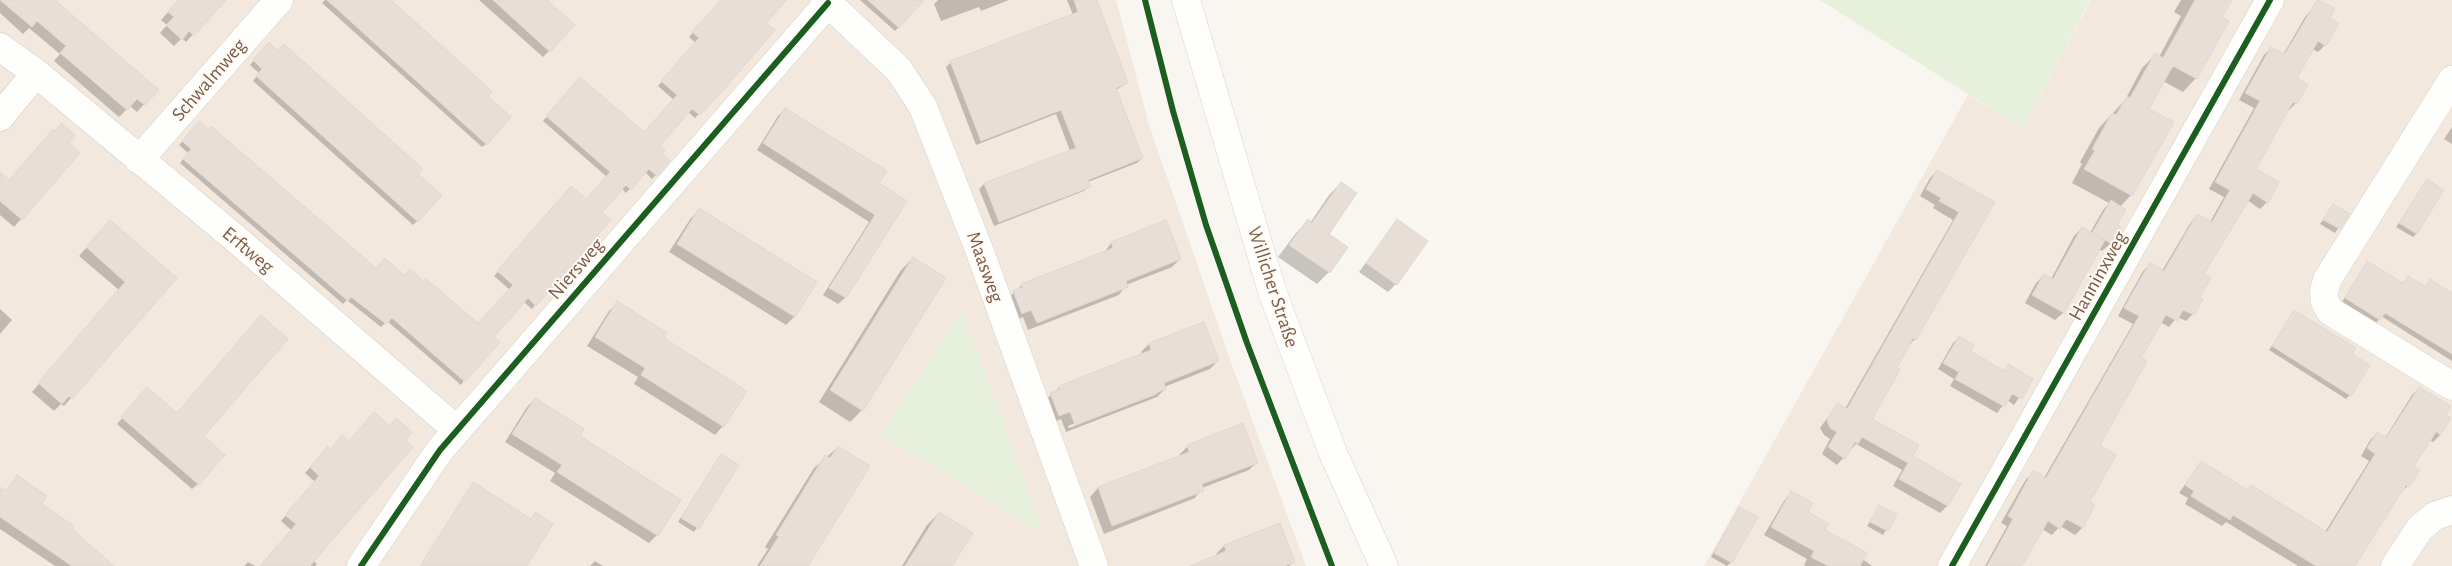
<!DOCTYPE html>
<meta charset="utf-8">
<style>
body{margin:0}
canvas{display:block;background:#f9f5f0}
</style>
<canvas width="2452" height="566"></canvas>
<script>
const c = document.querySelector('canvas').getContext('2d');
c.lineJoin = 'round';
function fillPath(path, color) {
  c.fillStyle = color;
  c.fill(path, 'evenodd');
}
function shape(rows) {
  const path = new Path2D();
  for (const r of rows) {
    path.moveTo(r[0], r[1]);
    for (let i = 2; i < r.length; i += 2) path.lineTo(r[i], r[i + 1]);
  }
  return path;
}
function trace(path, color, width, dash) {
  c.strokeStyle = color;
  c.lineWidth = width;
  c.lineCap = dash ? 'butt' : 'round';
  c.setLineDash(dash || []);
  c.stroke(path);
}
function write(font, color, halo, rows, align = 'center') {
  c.font = font + ' "Alegreya Sans",sans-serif';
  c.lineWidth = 4;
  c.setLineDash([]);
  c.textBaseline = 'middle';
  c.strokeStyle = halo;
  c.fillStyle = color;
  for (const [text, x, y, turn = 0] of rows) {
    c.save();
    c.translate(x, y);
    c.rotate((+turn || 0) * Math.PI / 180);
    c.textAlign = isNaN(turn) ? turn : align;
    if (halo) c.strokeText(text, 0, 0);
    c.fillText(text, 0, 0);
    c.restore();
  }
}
const residential = shape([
 [0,0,1116,0,1149,125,1232,365,1306,566,0,566],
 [2091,0,2452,0,2452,566,1704,566,1968,95,2023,129]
]);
const green = shape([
 [1820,0,2090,0,2023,129],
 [962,310,1045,535,880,434]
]);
const shadow = shape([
 [0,0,53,0,157,90,137,112,130,106,119,117,54,61,60,54,29,28,23,34,0,13],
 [179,0,225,0,186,42,182,38,174,46,160,33,167,25,161,20],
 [325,0,389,0,486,96,486,144,482,147,322,3],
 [479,0,545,0,549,51,543,57],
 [733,0,771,0,764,23,725,86,695,118,688,112,658,146,660,154,656,175,652,179,645,172,626,193,621,188,600,213,535,305,532,309,524,302,492,337,461,385,387,321,381,327,347,300,343,304,180,163,188,153,179,145,196,126,376,270,423,282,478,325,510,290,494,276,567,191,586,200,607,177,543,121,577,82,644,134,674,100,658,86,696,43,689,37,707,17],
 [860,0,923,0,895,31],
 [938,0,1009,0,981,11,979,7,941,21,934,4],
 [1067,0,1095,0,1127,83,1116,90,1142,158,1137,163,1088,182,1089,186,1084,191,994,226,979,189,984,184,1070,151,1056,114,976,145,946,67,951,62,1073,15],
 [2181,0,2231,0,2221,18,2227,21,2196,78,2183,92,2163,81,2148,109,2131,195,2120,207,2111,243,2102,251,2099,249,2063,313,2055,320,2025,303,2036,283,2044,275,2051,279,2074,236,2082,228,2090,233,2103,210,2109,203,2072,183,2082,164,2080,162,2099,128,2125,100,2142,68,2155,55,2159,57,2181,16,2174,12],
 [2312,9,2325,45,2318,52,2312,49,2295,79,2296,103,2289,110,2288,109,2254,170,2267,202,2260,209,2247,200,2202,274,2199,298,2193,314,2186,321,2177,317,2169,327,2160,322,2139,358,2099,446,2088,503,2094,506,2082,528,2075,535,2060,526,2052,535,2042,529,2021,566,1985,566,2007,526,2001,523,2026,479,2034,472,2044,478,2133,324,2118,316,2143,271,2150,264,2162,271,2191,222,2198,215,2210,222,2224,197,2209,189,2254,108,2239,100,2264,55,2271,48,2283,55,2305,17],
 [265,48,417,174,417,221,413,225,253,81,259,73,250,65],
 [785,109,877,184,905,201,845,298,838,304,823,295,869,222,757,150,778,116],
 [2452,127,2452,144,2444,139],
 [67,144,79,153,14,227,0,215,0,174,8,181],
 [1937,171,1993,203,1915,339,1908,346,1870,419,1911,457,1959,484,1947,506,1940,513,1893,486,1902,470,1856,444,1837,465,1822,454,1830,439,1824,435,1820,428,1837,405,1845,409,1953,220,1933,208,1935,205,1920,196,1930,178],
 [2427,181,2416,234,2413,237,2396,227],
 [1341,183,1327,234,1346,248,1329,272,1317,284,1278,257,1296,233,1308,221,1310,223,1329,195],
 [2333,206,2348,214,2335,233,2320,224],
 [699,210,815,282,794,317,786,325,669,252,691,218],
 [1397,221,1396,284,1388,292,1359,272],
 [102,230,175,279,71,398,64,406,61,404,54,411,32,392,119,290,79,256],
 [1111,243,1180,259,1172,267,1126,285,1119,295,1028,330,1023,317,1014,321,1006,300,1022,285,1104,253],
 [913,258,862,410,850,422,819,402,901,270],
 [2364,267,2402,284,2408,277,2425,288,2430,281,2452,298,2452,361,2381,316,2376,323,2342,302],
 [617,303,662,339,723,426,715,435,634,384,638,377,587,346,609,311],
 [0,309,12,320,0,334],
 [2295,311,2351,354,2350,395,2346,399,2269,350],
 [1203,323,1218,361,1210,369,1164,387,1165,389,1157,397,1066,432,1061,419,1051,423,1043,402,1060,387,1142,355,1141,352,1149,344],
 [1157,391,1157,394,1069,428,1068,426],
 [1959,337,1969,351,2003,371,2008,366,2032,379,2014,405,2007,400,1997,413,1950,386,1954,379,1938,369,1953,343],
 [2419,388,2450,418,2440,435,2433,442,2430,440,2412,466,2408,486,2400,492,2354,566,2298,566,2226,522,2222,526,2185,504,2188,498,2179,493,2201,462,2247,490,2251,486,2325,532,2369,461,2361,456,2370,440,2377,433,2385,438,2412,395],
 [142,395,202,436,198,484,192,489,117,424],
 [535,399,578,437,657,535,649,543,550,481,555,473,505,442,527,407],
 [1188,446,1257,462,1249,470,1202,488,1195,498,1104,534,1090,497,1098,488,1180,457,1179,455],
 [838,447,806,566,757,566,768,549,765,547,814,468],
 [323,453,313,560,317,564,315,566,260,566,291,530,281,521,315,482,305,473],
 [721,455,737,465,694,532,678,522],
 [17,477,40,504,112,566,55,566,0,529,0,488,5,492],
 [1791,493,1806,513,1824,531,1872,566,1806,566,1804,565,1807,559,1764,535,1784,501],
 [1880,506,1895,514,1883,535,1867,526],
 [1739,508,1731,562,1727,566,1711,557],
 [939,513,951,566,902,566,927,525],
 [1224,546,1293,562,1289,566,1190,566,1217,556,1216,554],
 [595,561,603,566,590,566],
 [248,562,255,566,244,566]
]);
const building = shape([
 [0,0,55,0,159,90,145,105,137,99,127,110,60,53,66,46,37,21,32,27,0,0],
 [178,0,226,0,194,36,189,31,182,40,166,25,174,17,168,12,178,0],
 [327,0,391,0,492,91,488,96,511,117,487,145,327,0],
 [493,0,547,0,575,25,550,52,493,0],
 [721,0,787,0,766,23,775,30,726,87,700,115,692,109,660,146,665,150,662,154,670,161,657,176,649,169,631,190,626,185,602,213,611,220,536,306,528,298,494,337,500,342,465,382,392,318,386,324,351,297,348,301,183,159,191,149,182,141,199,121,208,129,211,126,376,268,385,258,404,275,410,269,423,281,425,278,478,323,513,285,497,271,571,186,586,199,610,172,546,116,580,77,644,132,677,95,661,81,699,38,692,32,721,0],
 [868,0,924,0,899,28,868,0],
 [1074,0,1097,0,1128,83,1116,88,1143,158,1088,180,1091,187,999,222,984,183,1076,148,1061,110,981,141,950,61,1078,12,1074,0],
 [2195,0,2232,0,2222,17,2229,21,2197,79,2173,66,2149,109,2174,122,2132,196,2084,169,2095,150,2092,149,2112,113,2116,115,2127,96,2130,98,2155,53,2163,58,2195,0],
 [2317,0,2335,8,2330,18,2339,23,2326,46,2318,41,2297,78,2308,85,2297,104,2293,102,2256,169,2279,182,2268,203,2253,193,2204,274,2211,278,2200,297,2203,299,2194,315,2183,310,2177,321,2166,315,2141,358,2147,361,2100,445,2116,455,2090,502,2095,505,2083,528,2066,519,2060,529,2048,521,2022,566,1987,566,2013,519,2008,516,2033,470,2046,478,2139,316,2124,308,2150,262,2164,271,2197,214,2212,222,2230,190,2215,182,2260,101,2245,93,2271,47,2285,54,2317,0],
 [269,42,278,51,284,44,423,169,418,174,442,195,418,222,256,76,262,69,253,60,269,42],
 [785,108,887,171,879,183,907,201,846,298,829,288,875,215,763,143,785,108],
 [61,123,76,136,69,143,80,153,22,220,0,201,0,172,9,180,53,129,55,131,61,123],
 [1937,170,1995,202,1916,340,1913,338,1897,368,1900,370,1872,419,1919,445,1913,456,1961,484,1948,506,1899,479,1908,463,1862,437,1858,444,1855,442,1845,459,1828,447,1837,432,1830,428,1827,420,1837,403,1847,409,1959,212,1939,201,1941,198,1926,189,1937,170],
 [2427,179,2444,190,2417,234,2399,223,2427,179],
 [1341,182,1357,193,1329,234,1348,247,1330,273,1289,245,1308,219,1312,223,1341,182],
 [2111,200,2126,210,2117,225,2121,227,2112,244,2092,233,2111,200],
 [2333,204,2350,214,2340,229,2323,220,2333,204],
 [699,208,817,282,795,317,677,244,699,208],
 [1397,219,1428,241,1397,285,1366,263,1397,219],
 [110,220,177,278,72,399,69,396,62,404,38,383,125,282,86,247,110,220],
 [1166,220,1181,259,1126,281,1128,287,1037,323,1031,310,1022,314,1013,291,1023,287,1021,284,1113,248,1111,242,1166,220],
 [2082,227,2105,240,2064,313,2032,295,2044,274,2053,279,2082,227],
 [913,257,946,278,863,411,830,390,913,257],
 [2367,261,2403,283,2408,276,2426,287,2430,279,2452,293,2452,354,2385,313,2380,320,2345,298,2367,261],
 [617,301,667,333,664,338,747,391,724,427,641,375,645,368,595,337,617,301],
 [2294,310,2356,348,2352,354,2370,365,2351,396,2272,346,2294,310],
 [261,315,288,339,204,436,225,455,199,485,121,417,147,387,177,413,261,315],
 [1204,322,1219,361,1164,383,1166,389,1075,425,1070,412,1059,416,1050,393,1060,389,1059,386,1151,350,1149,343,1204,322],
 [1959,336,1974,345,1971,351,2004,371,2008,364,2033,379,2022,399,2012,394,2005,407,1955,379,1959,372,1943,363,1959,336],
 [2419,387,2451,406,2446,415,2451,418,2441,435,2436,432,2414,466,2420,470,2409,487,2406,485,2355,566,2316,566,2233,515,2230,520,2210,508,2191,496,2194,491,2185,485,2201,461,2248,490,2251,485,2327,532,2375,454,2367,448,2377,432,2386,438,2419,387],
 [535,398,584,429,580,436,681,500,658,536,557,472,562,465,512,434,535,398],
 [374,412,390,426,396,418,412,432,405,440,413,447,310,566,260,566,296,524,285,515,319,476,310,467,328,446,331,449,342,435,349,441,374,412],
 [1243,423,1258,463,1202,484,1204,491,1112,526,1098,487,1189,452,1187,445,1243,423],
 [838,446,870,466,808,566,760,566,779,536,776,535,825,455,830,458,838,446],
 [721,454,739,465,699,529,681,518,721,454],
 [17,475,47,496,42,504,74,526,72,529,114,566,72,566,0,517,0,487,6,491,17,475],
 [473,482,531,519,535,512,553,524,527,566,420,566,473,482],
 [1791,491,1813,503,1808,512,1829,524,1825,530,1867,553,1860,566,1828,566,1811,557,1814,551,1771,527,1791,491],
 [1879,505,1897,514,1888,531,1870,522,1879,505],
 [1739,507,1758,517,1732,563,1714,553,1739,507],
 [939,512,973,533,952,566,905,566,939,512],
 [1280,523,1295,562,1284,566,1190,566,1226,551,1224,545,1280,523]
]);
const minor = shape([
 [825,0,899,70,923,107,980,252,1094,566],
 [1186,0,1273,294,1333,453,1384,566],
 [0,47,36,73,236,239,457,430],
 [2452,80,2327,280,2324,291,2325,302,2330,311,2452,386],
 [0,117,36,73],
 [139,160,279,0],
 [361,566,440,450,828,3],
 [1952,566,2270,0],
 [2395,566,2420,528,2435,516,2452,510]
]);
const cycleway = shape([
 [1145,0,1173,111,1206,225,1247,343,1332,566],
 [361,566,440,450,828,3],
 [1952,566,2270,0]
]);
const streetNames = [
 ["Schwalmweg",209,80,-49],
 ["Erftweg",248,250,40],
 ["Maasweg",985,267,70],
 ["Niersweg",576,269,-49],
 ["Hanninxweg",2098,276,-61],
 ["Willicher Straße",1273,287,72]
];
fillPath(residential, '#f2e8de');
fillPath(green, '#e7f0db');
fillPath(shadow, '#0003');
fillPath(building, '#e6ded7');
trace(building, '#e2d8d2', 1);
trace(minor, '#d7d1cb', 29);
trace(minor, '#fefefd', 28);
trace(cycleway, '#1b5e20', 6);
write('20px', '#7a5c4d', '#fffaf3', streetNames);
</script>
